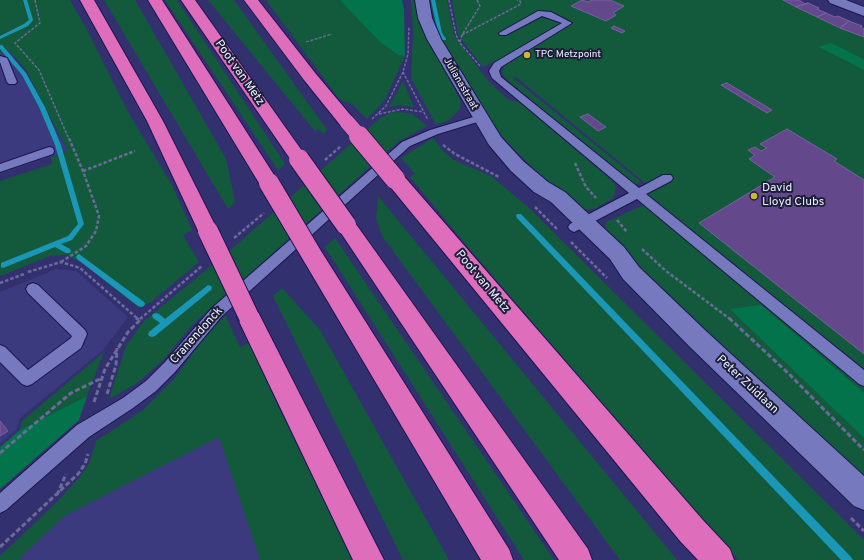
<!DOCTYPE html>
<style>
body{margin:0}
canvas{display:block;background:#32306e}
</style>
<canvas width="864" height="560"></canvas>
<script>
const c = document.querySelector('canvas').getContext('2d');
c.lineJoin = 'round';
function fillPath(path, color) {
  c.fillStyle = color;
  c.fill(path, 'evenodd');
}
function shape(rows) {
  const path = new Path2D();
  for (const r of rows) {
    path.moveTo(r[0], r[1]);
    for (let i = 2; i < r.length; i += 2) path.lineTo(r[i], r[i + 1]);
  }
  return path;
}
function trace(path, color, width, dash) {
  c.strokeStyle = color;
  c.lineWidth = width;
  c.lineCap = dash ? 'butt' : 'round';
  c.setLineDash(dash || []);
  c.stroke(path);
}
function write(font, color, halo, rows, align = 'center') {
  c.font = font + ' Overpass,sans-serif';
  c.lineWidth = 4;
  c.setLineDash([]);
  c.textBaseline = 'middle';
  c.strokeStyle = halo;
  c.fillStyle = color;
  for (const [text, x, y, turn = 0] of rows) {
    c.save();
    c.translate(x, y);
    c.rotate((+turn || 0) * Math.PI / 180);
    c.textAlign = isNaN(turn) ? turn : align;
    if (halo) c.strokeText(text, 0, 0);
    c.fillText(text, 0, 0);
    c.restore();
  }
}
const built = shape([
 [0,45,10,51,68,151,0,174],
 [57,269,76,271,128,317,103,350,20,418,16,430,0,443,0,292],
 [222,427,277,560,7,560,61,508]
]);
const green = shape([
 [0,0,70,0,87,30,128,112,172,185,192,230,183,235,199,262,151,302,139,308,84,264,67,255,50,256,0,276,0,181,52,164,51,157,68,151,26,70,10,51,0,53],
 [104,0,135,0,226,159,235,202,228,209],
 [165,0,177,0,285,164,278,170],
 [208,0,234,0,327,130,324,134,319,129,315,131,305,119],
 [266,0,340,0,397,55,405,56,385,100,367,119,352,104,340,100],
 [411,0,417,0,422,27,461,102,460,108,456,113,449,120,436,125,411,78,413,33],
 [430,0,447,0,454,35,489,82,509,100,519,102,615,183,616,188,613,198,594,209,578,210,547,183,505,140,496,129,437,32],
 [452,0,783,0,836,26,864,37,864,59,835,45,864,61,864,398,731,309,864,438,864,483,605,234,606,222,642,206,645,183,516,77,513,78,641,182,635,185,507,80,502,74,504,67,496,60,483,67,458,35],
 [403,81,414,107,399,105,389,107],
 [397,112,413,114,427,126,398,142,193,324,164,359,137,383,109,399,126,346,144,321,234,247,379,119,390,113],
 [433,138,444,152,454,160,491,176,528,207,864,540,864,560,739,560,702,521,463,241,410,177,415,174,401,158],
 [378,196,669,550,677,560,620,560,382,236,376,217],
 [335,238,554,560,524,560,325,247],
 [282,288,320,330,449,560,403,560,273,296],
 [225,315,240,347,250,343,275,400,352,560,260,560,219,437,64,516,18,560,0,560,0,556,58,501,78,479,89,464,96,441,143,410,175,378,200,343],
 [104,352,87,396,20,430,22,421]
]);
const forest = shape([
 [340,0,402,0,404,9,405,56,398,55,379,41],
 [831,43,864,59,864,70,819,47],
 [761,305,864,393,864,438,730,309],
 [87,396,79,420,0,489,0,447,20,430]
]);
const stream = shape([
 [23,0,27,0,33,20,28,26,0,39,0,36,24,24,29,20,23,0],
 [431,0,435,0,442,33,446,39,446,40,442,40,438,33,431,0],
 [0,45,2,45,26,73,45,107,61,145,84,224,72,240,61,244,70,249,71,251,70,253,66,253,55,247,3,268,1,267,1,263,68,236,78,224,55,145,39,107,22,75,0,49,0,45],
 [517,214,521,214,851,557,853,560,841,560,517,218,516,216,517,214],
 [79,254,144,302,145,304,144,306,141,307,138,306,77,259,76,257,77,255,79,254],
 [208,285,211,286,212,288,211,290,155,336,152,337,149,336,148,334,149,332,160,323,153,318,152,316,153,314,156,313,159,314,165,319,208,285]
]);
const building = shape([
 [582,0,588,2,592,0,610,0,624,6,613,13,616,15,606,21,571,6,582,0],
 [783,0,799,0,805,4,808,3,796,7,783,0],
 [808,3,819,8,817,9,826,13,817,17,796,7,808,3],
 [826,13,835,17,838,16,849,21,840,28,817,17,826,13],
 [849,21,862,26,860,27,864,29,864,37,840,28,849,21],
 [614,26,625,31,622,33,611,28,614,26],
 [727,83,772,110,767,113,721,85,727,83],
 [588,114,606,127,598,131,580,117,588,114],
 [787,129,837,159,834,161,864,180,864,354,699,223,775,177,749,159,755,155,748,150,755,147,761,151,767,148,760,144,787,129],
 [0,421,8,431,0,436,0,421]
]);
const pathFar2 = shape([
 [35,0,40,23,15,43,39,70,68,137],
 [449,0,456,35,460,43,480,66],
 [462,35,521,4,520,1,517,0],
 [306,42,332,34],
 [460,42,462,35,480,6,477,0],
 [403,72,428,120],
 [379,114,403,109,423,112],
 [372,119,386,106,403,72,408,54,409,27]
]);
const pathFar1 = shape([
 [443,145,455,154,499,177],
 [325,160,341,146],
 [575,163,586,187,596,198],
 [83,171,135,151],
 [535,207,558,230],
 [617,220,627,232],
 [234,238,264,213],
 [571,242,607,278],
 [642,249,666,271,730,319],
 [61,262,86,246,96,231,99,216,83,171,68,136],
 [28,272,61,262,80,268,138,319],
 [0,283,24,274],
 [140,319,202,266]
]);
const path = shape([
 [136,318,139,320],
 [729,318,788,373,864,450],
 [107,394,116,365,117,348],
 [94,402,105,369,128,332,142,318],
 [0,453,71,393,102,378],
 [57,495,66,474],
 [851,518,864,531],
 [0,547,78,474,85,464,88,454]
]);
const lane = shape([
 [538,11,551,12,572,23,501,67,499,71,501,77,639,188,663,175,671,175,673,178,671,181,646,194,864,370,864,386,859,384,637,199,578,230,574,232,570,230,568,227,570,224,629,193,492,78,489,71,494,63,562,23,542,16,506,35,500,35,499,33,538,11],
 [0,56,7,58,8,60,17,82,15,84,9,84,7,82,0,62,0,56],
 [480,115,484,116,485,118,484,120,438,134,410,146,222,316,175,372,156,391,133,408,89,437,6,510,0,513,0,493,77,425,123,398,146,381,165,362,212,308,402,142,430,130,480,115],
 [49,147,53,148,54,151,53,154,0,172,0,164,49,147],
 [33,283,38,285,85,330,87,334,81,348,32,384,27,386,22,384,0,362,0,345,5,347,28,370,71,338,72,336,28,293,26,289,28,285,33,283]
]);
const street = shape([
 [828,0,846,0,864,7,864,16,830,3,828,0]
]);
const secondary = shape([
 [415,0,429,0,432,18,441,39,501,137,523,161,548,182,565,192,624,247,639,267,706,331,864,476,864,510,854,506,690,347,623,279,610,259,551,202,534,192,511,171,489,145,427,39,418,18,415,0]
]);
const highway = shape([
 [80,0,94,0,163,121,218,231,215,237,208,239,201,237,147,121,80,0],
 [148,0,162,0,276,178,278,183,276,188,269,190,262,188,148,0],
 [181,0,195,0,305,155,308,159,305,163,299,165,293,163,181,0],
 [244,0,258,0,316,74,353,118,355,122,353,126,347,127,341,126,304,80,244,0],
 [395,172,402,174,702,519,730,549,734,560,698,560,680,541,388,184,386,179,388,174,395,172],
 [346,217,353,220,588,549,592,560,559,560,339,230,336,225,339,220,346,217],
 [313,248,321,251,509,549,513,560,481,560,305,263,302,257,305,251,313,248],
 [249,307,257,310,384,560,353,560,237,317,241,310,249,307]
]);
const highwayBridgeFar1 = shape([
 [347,122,360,137]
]);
const highwayBridge = shape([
 [359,136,395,179],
 [299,159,346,225],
 [269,183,313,257],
 [208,231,249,317]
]);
const markers = [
 [527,55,4,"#cdb938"],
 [754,196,4,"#cdb938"]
];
const farPoinames = [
 ["TPC Metzpoint",535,55]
];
const farStreetnames = [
 ["Julianastraat",460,84,60]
];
const streetNames = [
 ["Poot van Metz",239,73,55],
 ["Poot van Metz",482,282,50],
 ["Cranendonck",197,336,-48],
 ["Peter Zuidlaan",747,385,43]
];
const poiNames = [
 ["David",762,189],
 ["Lloyd Clubs",762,203]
];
fillPath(built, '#3b3a7e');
fillPath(green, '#135a3c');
fillPath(forest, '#03734b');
fillPath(stream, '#1a97b7');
fillPath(building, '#63488c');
trace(building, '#7960a2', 1);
trace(lane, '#1b1550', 2);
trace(street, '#1b1550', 2);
trace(secondary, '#1b1550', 2);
trace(highway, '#1b1550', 2);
trace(pathFar2, '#6b6a9a', 1.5, [3, 1.5]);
trace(pathFar1, '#6b6a9a', 2.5, [3.5, 2]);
trace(path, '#6b6a9a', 3, [5, 2.5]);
fillPath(lane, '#7679be');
fillPath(street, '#7679be');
fillPath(secondary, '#7679be');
fillPath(highway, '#de6dbb');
trace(highwayBridgeFar1, '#1b1550', 16, []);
trace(highwayBridge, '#1b1550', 22, []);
trace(highwayBridgeFar1, '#de6dbb', 15);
trace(highwayBridge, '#de6dbb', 20);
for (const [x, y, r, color] of markers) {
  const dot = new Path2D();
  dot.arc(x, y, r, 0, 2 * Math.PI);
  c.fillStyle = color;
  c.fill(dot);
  trace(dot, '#1d1e39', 1.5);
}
write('10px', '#edeffe', '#1d1e39', farPoinames, 'left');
write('10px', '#edeffe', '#1d1e39', farStreetnames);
write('12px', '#edeffe', '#1d1e39', streetNames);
write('12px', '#edeffe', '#1d1e39', poiNames, 'left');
</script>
